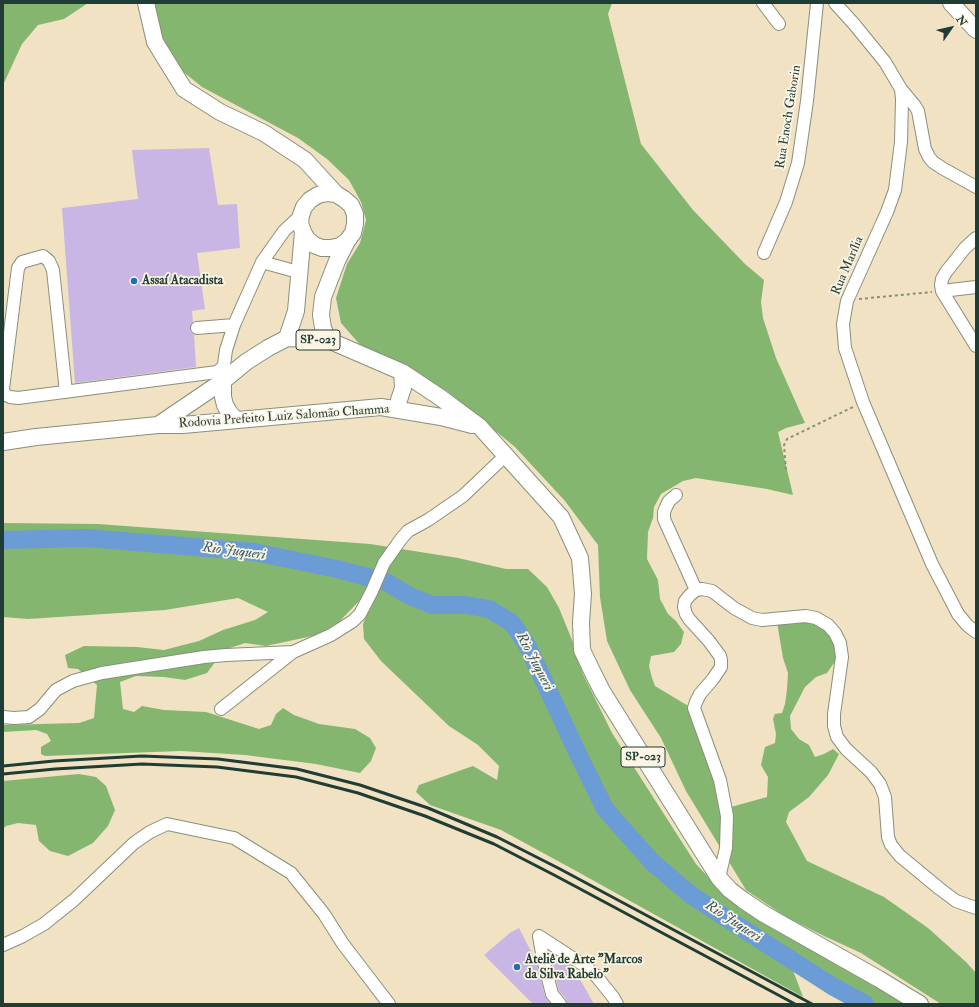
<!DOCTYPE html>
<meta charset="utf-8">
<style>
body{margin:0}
#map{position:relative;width:979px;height:1007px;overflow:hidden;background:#f0e2c3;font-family:"IM FELL Double Pica",serif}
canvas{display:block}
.frame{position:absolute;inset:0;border:4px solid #1f3d34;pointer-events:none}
.north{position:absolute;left:931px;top:8px;width:40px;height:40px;-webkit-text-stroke:3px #fcf5e5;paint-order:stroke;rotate:56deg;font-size:11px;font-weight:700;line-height:16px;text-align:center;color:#1f3d34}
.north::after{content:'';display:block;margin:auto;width:14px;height:18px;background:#1f3d34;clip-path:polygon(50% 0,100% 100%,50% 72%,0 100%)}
</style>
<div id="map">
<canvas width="979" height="1007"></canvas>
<div class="frame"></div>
<div class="north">N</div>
</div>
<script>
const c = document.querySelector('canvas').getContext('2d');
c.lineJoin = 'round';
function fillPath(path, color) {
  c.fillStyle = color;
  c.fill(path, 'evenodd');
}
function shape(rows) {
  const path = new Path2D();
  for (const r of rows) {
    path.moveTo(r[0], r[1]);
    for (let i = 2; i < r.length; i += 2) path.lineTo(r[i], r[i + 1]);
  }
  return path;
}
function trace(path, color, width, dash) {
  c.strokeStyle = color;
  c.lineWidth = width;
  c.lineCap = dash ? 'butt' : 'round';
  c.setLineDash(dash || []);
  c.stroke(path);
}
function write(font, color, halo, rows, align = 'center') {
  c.font = font + ' "IM FELL Double Pica",serif';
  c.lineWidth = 3.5;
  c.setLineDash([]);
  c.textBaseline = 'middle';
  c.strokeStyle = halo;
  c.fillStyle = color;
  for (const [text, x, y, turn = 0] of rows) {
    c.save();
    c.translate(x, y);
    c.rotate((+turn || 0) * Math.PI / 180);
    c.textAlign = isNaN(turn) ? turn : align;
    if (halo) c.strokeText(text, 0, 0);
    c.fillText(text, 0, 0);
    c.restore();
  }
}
const forest = shape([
 [3,3,88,3,64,19,38,25,22,44,3,85,3,94],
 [155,3,612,3,608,14,641,144,693,210,745,264,764,280,761,302,763,318,776,358,805,423,786,428,778,432,793,495,767,489,696,478,683,481,661,494,654,507,653,518,648,532,647,559,658,580,660,599,668,614,676,621,684,632,681,644,674,652,651,656,649,666,652,678,655,686,690,707,731,807,767,797,768,777,761,765,765,747,775,743,776,734,773,719,775,714,782,713,785,704,787,690,788,673,783,658,777,622,814,619,838,644,836,660,827,673,816,677,805,687,790,716,791,729,799,739,809,745,815,757,824,754,833,749,839,754,828,775,809,797,789,812,786,822,807,861,884,897,928,928,966,962,976,973,976,1004,941,1004,861,953,824,936,786,917,746,890,686,791,661,738,630,690,607,641,600,597,598,545,565,501,515,447,447,391,362,347,341,323,336,298,347,264,360,243,366,220,361,202,349,180,327,159,298,138,202,87,181,70,169,54,156,19],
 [3,523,98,524,370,544,458,558,506,569,528,569,547,587,559,608,572,640,583,674,612,733,696,864,728,898,816,953,905,1004,872,1004,831,982,795,959,791,965,803,997,578,872,501,830,430,805,416,792,419,785,473,766,497,780,499,766,478,745,449,726,381,661,364,639,363,624,372,601,360,600,339,622,317,635,266,646,245,643,224,650,207,673,185,680,164,677,136,676,120,682,123,709,134,712,142,706,164,710,206,712,259,729,271,725,276,714,283,708,294,715,319,724,355,729,370,738,376,748,371,761,360,773,316,764,245,755,181,751,45,756,41,754,41,747,51,741,47,734,36,730,3,732,3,725,79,723,94,718,97,685,78,669,68,668,65,655,84,646,137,647,164,650,199,641,223,630,255,620,268,612,238,598,165,610,28,619,3,617],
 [79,774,96,777,106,786,115,810,108,826,93,843,68,856,50,851,39,841,36,825,18,823,6,826,3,829,3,781]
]);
const river = shape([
 [3,540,87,538,254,552,337,569,386,582,410,596,432,605,466,605,489,609,512,623,527,645,579,756,605,809,653,863,691,895,726,918,832,986,865,1004]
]);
const building = shape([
 [209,148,218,205,237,204,240,248,197,253,205,309,192,311,193,322,190,328,191,332,194,335,196,367,75,383,62,208,138,199,132,150],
 [519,928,536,961,545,996,550,1004,533,1004,484,955,511,932],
 [560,959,573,967,594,1004,567,1004,566,999,559,991,552,963]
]);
const path = shape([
 [859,299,932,292],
 [786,470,784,445,787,439,855,406]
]);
const minor = shape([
 [763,3,779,24],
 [835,3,854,24,885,62,901,89,902,99,901,142,895,190,887,212,847,301,843,324,845,348,863,402,932,564,958,614,967,625,976,632],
 [901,89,915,106,918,111,925,149,929,157,933,162,942,168,976,187],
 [976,238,965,248,946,272,942,279,941,285,942,291,976,346],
 [764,253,786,202,798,163,807,101,817,3],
 [262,262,298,272],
 [942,291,976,287],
 [197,328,234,325,262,262,284,231,301,215],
 [66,392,53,270,49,261,43,256,22,262,18,268,3,389,4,394,10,397,18,398,217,372,222,368,224,365,226,350,234,325],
 [676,495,669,501,666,507,664,512,664,519,696,590],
 [221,709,293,652],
 [3,717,14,718,29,717,40,709,56,690,73,681,102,673,204,657,226,655,293,652,331,635,353,621,360,614,372,591,384,563,401,539,408,531,428,520,463,496,506,455],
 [719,878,726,848,727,816,720,780,694,708,696,702,700,694,713,679,721,667,721,660,720,656,709,641,689,619,686,614,684,607,685,601,690,595,696,590,702,589,712,591,734,608,752,618,762,620,806,616,816,618,828,625,835,633,840,643,842,657,834,714,834,726,837,737,846,749,871,772,880,784,885,797,888,837,891,845,900,856,940,889,956,901,976,908],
 [539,936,585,966,597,977,613,997,617,1004],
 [539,936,543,959,552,994,560,1004],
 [3,945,23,936,44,924,74,900,134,843,150,832,167,824,234,838,291,873,324,914,343,944,389,1004]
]);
const major = shape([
 [146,3,155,42,184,89,220,112,264,133,305,160,336,194],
 [951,3,976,30],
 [287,338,296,311,303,232],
 [328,340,323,328,321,315,323,297,337,261,347,241,353,233,355,224,355,214,351,205,344,199,336,194,327,193,318,195,310,200,304,207,301,215,300,223,303,232,307,239,314,245,322,248,331,248,340,246,347,241],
 [223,381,223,397,225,405,229,412,235,419],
 [396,409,403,388,402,372],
 [158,425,223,381,246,362,268,348,287,338,328,340,402,372,441,398,480,427,561,517,580,558,583,594,581,622,582,650,592,671,602,691,719,878,730,890,743,900,764,914,879,979,920,1004],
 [3,442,36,437,158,425,183,425,381,407,441,417,472,425]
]);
const rail = shape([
 [3,766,54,761,142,756,218,759,297,769,360,785,428,808,497,837,560,869,812,1004],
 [3,774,55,769,142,764,217,767,296,777,358,793,425,816,494,844,556,876,795,1004]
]);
const markers = [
 [134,281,4,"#1f6fb2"],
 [517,967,4,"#1f6fb2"]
];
const shields = [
 [318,340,44],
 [643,757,44]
];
const shieldNames = [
 ["SP-023",318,340],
 ["SP-023",643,757]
];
const streetNames = [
 ["Rua Enoch Gaborin",789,117,-81],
 ["Rua Marília",848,266,-67],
 ["Rodovia Prefeito Luiz Salomão Chamma",284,417,-4]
];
const poiNames = [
 ["Assaí Atacadista",142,281],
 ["Ateliê de Arte \"Marcos",525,960],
 ["da Silva Rabelo\"",525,975]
];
const waterNames = [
 ["Rio Juqueri",234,552,7],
 ["Rio Juqueri",534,662,62],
 ["Rio Juqueri",733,922,33]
];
fillPath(forest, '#84b670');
trace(river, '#6b9cd5', 18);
fillPath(building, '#cab6e4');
trace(minor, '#88907c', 14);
trace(major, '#88907c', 18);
trace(path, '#88907c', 2, [3, 3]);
trace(minor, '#fff', 12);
trace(major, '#fff', 16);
trace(rail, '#1f3d34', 3);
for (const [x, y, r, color] of markers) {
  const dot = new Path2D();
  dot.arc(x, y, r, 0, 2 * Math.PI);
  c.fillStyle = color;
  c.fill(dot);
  trace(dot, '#fcf5e5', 1.5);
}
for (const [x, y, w] of shields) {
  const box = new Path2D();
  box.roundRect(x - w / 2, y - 10, w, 20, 3);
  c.fillStyle = '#fcf5e5';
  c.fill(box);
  trace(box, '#1f3d34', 1);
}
write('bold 12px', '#1f3d34', null, shieldNames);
write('13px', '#1f3d34', '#fcf5e5', streetNames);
write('bold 13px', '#1f3d34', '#fcf5e5', poiNames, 'left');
write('italic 14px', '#365a64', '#fcf5e5', waterNames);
</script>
